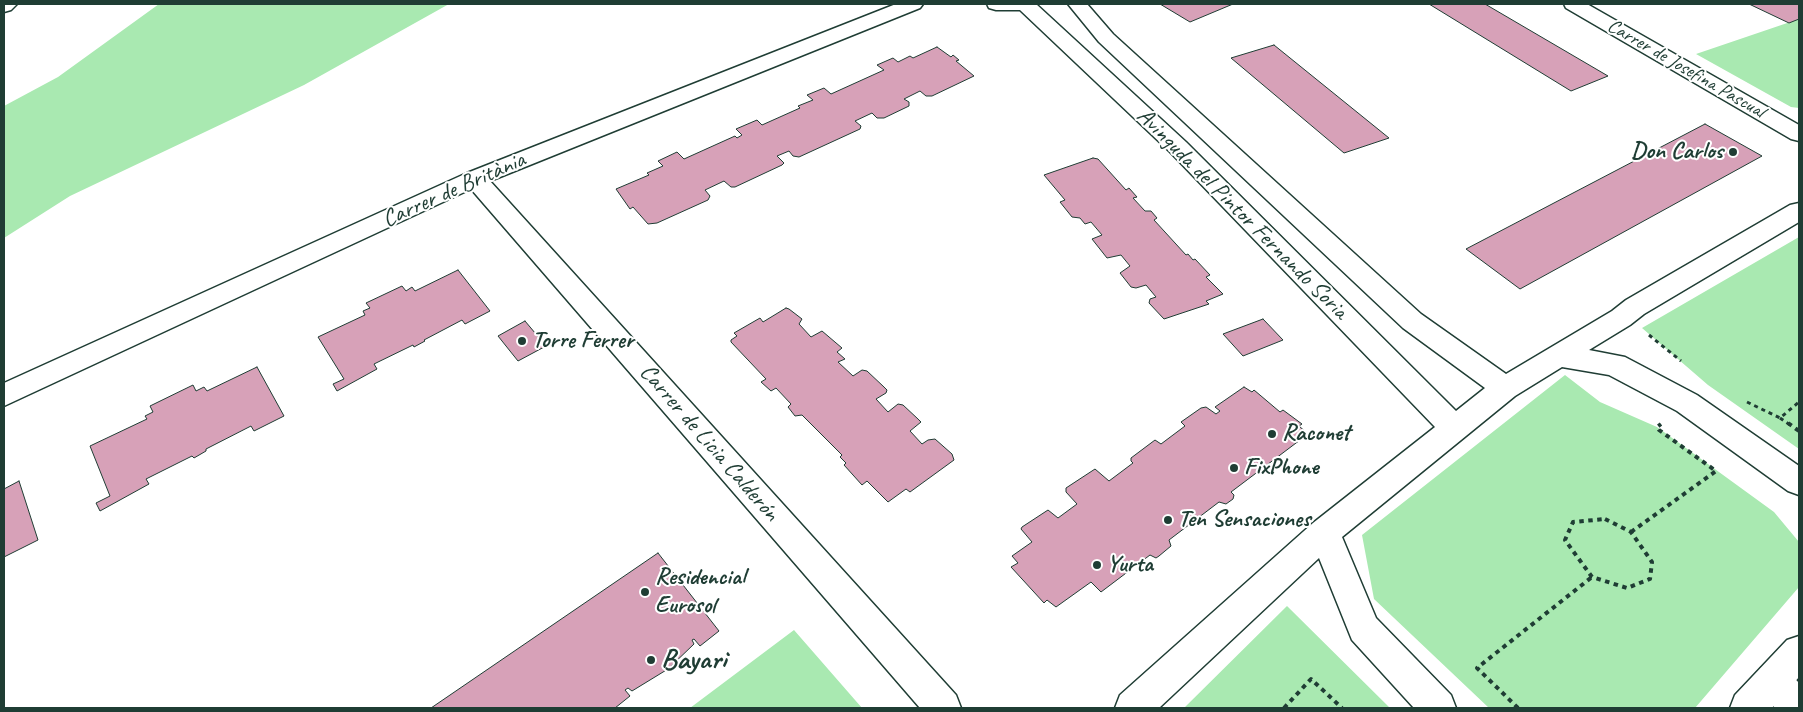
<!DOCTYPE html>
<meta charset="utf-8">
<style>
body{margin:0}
#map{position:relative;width:1803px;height:712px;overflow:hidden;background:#fff;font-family:Caveat,sans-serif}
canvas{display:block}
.frame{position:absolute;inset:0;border:5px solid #1f3d34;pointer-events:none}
</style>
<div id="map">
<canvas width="1803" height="712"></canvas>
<div class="frame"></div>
</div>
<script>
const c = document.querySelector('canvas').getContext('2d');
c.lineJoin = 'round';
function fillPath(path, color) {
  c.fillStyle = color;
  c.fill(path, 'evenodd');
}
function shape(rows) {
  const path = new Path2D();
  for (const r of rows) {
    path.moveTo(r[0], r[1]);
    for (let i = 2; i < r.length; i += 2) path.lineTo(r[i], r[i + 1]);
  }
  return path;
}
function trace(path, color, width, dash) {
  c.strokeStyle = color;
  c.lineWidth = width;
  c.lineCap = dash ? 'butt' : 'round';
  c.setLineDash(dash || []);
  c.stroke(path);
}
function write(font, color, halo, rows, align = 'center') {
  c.font = font + ' Caveat,sans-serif';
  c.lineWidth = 4;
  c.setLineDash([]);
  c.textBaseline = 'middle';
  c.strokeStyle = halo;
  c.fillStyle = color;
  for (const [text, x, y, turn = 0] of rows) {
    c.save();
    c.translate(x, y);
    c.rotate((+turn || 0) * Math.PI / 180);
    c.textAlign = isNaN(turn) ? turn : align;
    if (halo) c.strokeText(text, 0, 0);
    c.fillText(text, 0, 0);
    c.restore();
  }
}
const green = shape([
 [159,4,449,4,304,85,70,196,4,238,4,106,58,77],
 [1799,19,1799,108,1791,107,1696,54],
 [1799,237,1799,449,1708,385,1642,328],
 [1565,375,1600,402,1657,427,1774,512,1799,542,1799,587,1695,708,1489,708,1374,599,1362,535],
 [1287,606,1390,708,1184,708],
 [794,630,862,708,690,708]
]);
const building = shape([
 [1160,4,1233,4,1190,22,1160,4],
 [1429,4,1485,4,1608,76,1571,91,1429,4],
 [1749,4,1799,4,1799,19,1789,23,1749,4],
 [1274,45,1389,138,1344,153,1231,58,1274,45],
 [937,47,951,57,953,55,959,60,956,61,974,76,932,96,926,96,920,91,904,99,909,102,909,106,884,118,877,118,872,113,855,121,861,126,860,129,799,157,793,156,789,151,777,156,784,163,782,165,735,187,731,187,724,181,705,190,710,196,708,200,657,223,648,224,633,207,630,209,616,189,649,175,647,173,663,166,658,161,677,152,684,159,735,136,737,138,742,135,736,129,757,120,762,125,800,108,798,106,813,100,807,95,824,88,831,94,884,70,877,65,893,58,898,62,910,56,913,58,937,47],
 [1705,124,1762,156,1520,289,1466,249,1705,124],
 [1093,158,1098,159,1126,190,1129,188,1137,197,1133,198,1145,211,1151,211,1157,218,1154,220,1186,255,1188,254,1193,260,1195,259,1210,275,1206,277,1223,294,1206,301,1209,304,1164,319,1149,303,1150,299,1156,297,1146,285,1136,288,1131,287,1120,273,1130,266,1121,255,1107,258,1092,239,1102,235,1091,222,1085,224,1080,218,1072,217,1060,202,1065,200,1044,175,1093,158],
 [458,270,490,311,465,324,462,320,424,340,425,341,414,347,413,345,374,364,377,369,337,391,333,384,344,379,318,337,365,315,363,311,370,308,366,303,402,286,406,291,412,287,415,291,458,270],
 [786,308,789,309,802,319,799,324,811,337,822,331,842,348,837,352,845,359,838,362,853,376,862,370,867,371,884,387,887,390,886,393,876,399,888,412,898,404,903,405,918,419,921,422,910,431,922,444,928,440,935,439,952,454,954,460,910,492,906,489,888,502,867,481,862,485,844,465,846,463,840,457,842,455,802,415,795,416,788,407,791,404,776,388,771,391,761,382,766,379,731,342,731,340,737,336,734,333,760,318,763,322,786,308],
 [1263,319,1283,340,1243,356,1223,334,1263,319],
 [525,321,546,346,518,361,498,336,525,321],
 [257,367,284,416,254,431,251,426,206,449,206,451,194,458,192,456,146,479,149,484,100,511,96,503,110,496,90,446,147,419,145,416,153,412,150,406,193,385,196,391,204,387,207,391,257,367],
 [1244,387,1252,392,1254,390,1280,412,1283,410,1302,424,1299,426,1308,434,1231,492,1234,495,1233,499,1226,504,1219,502,1169,540,1171,546,1159,556,1156,558,1150,555,1101,592,1091,582,1056,607,1047,600,1044,603,1011,567,1018,563,1012,556,1032,542,1021,529,1022,527,1048,510,1058,518,1077,504,1066,492,1066,488,1095,469,1109,481,1133,463,1131,461,1131,458,1155,440,1161,444,1185,426,1181,422,1201,408,1206,407,1216,414,1220,411,1215,407,1244,387],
 [19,481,38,540,4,557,4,489,19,481],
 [658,553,719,631,700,646,694,639,692,640,694,644,668,669,632,691,628,688,625,690,630,696,615,708,431,708,658,553]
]);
const pathFar1 = shape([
 [1649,335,1681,361],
 [1747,402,1780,418,1799,402],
 [1780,418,1790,425]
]);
const path = shape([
 [1788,423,1799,431],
 [1605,519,1631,532,1652,562,1650,579,1627,588,1592,577,1565,540,1573,522,1605,519],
 [1631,532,1716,471,1659,430,1657,427,1661,424],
 [1284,708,1311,679,1342,708],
 [1518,708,1477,668,1592,577]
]);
const street = shape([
 [4,4,17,4,11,10,4,12,4,4],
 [896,4,923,4,920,8,490,181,956,695,961,708,920,708,471,189,4,406,4,383,467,173,896,4],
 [1564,4,1587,4,1799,125,1799,141,1791,139,1566,8,1564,4],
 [1773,663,1785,668,1799,683,1799,708,1775,708,1761,692,1755,680,1761,668,1773,663]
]);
const secondary = shape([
 [987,4,1036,4,1186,142,1456,411,1485,388,1403,328,1099,42,1068,4,1087,4,1113,34,1421,314,1506,374,1612,311,1626,300,1790,205,1799,203,1799,222,1644,314,1630,325,1589,350,1625,357,1697,395,1799,466,1799,495,1788,491,1677,411,1609,375,1562,367,1515,396,1342,537,1376,618,1451,695,1456,708,1414,708,1352,640,1319,558,1159,708,1115,708,1120,695,1313,523,1435,427,1170,152,1020,10,996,10,989,8,987,4],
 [1799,636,1799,677,1772,708,1730,708,1735,695,1787,640,1799,636]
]);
const markers = [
 [1733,152,5,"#1f3d34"],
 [522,341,5,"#1f3d34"],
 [1272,434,5,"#1f3d34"],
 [1234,468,5,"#1f3d34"],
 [1168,520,5,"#1f3d34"],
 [1097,565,5,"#1f3d34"],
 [645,592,5,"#1f3d34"],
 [651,660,5,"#1f3d34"]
];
const farStreetnames = [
 ["Carrer de Josefina Pascual",1686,69,30]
];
const poiNames = [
 ["Don Carlos",1723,152,"right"],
 ["Torre Ferrer",532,341],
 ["Raconet",1282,434],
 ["FixPhone",1244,468],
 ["Ten Sensaciones",1178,520],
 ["Yurta",1107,565],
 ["Residencial",655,578],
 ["Eurosol",655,606]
];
const streetNames = [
 ["Carrer de Britània",454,190,-24],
 ["Avinguda del Pintor Fernando Soria",1242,214,45],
 ["Carrer de Licia Calderón",709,443,49]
];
const nearPoinames = [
 ["Bayari",661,660]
];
fillPath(green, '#a9e9b1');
fillPath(building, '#d7a1b8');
trace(building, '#1f3d34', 1);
trace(street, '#1f3d34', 3);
trace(secondary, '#1f3d34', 3);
trace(pathFar1, '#1f3d34', 3, [4, 4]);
trace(path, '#1f3d34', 4, [4.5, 4.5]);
fillPath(street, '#fff');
fillPath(secondary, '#fff');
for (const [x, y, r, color] of markers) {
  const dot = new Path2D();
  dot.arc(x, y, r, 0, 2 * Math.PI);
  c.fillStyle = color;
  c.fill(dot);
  trace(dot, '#fff', 2);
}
write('20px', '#1f3d34', '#fff', farStreetnames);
write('bold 24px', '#1f3d34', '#fff', poiNames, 'left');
write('24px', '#1f3d34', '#fff', streetNames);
write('bold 29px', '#1f3d34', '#fff', nearPoinames, 'left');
</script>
